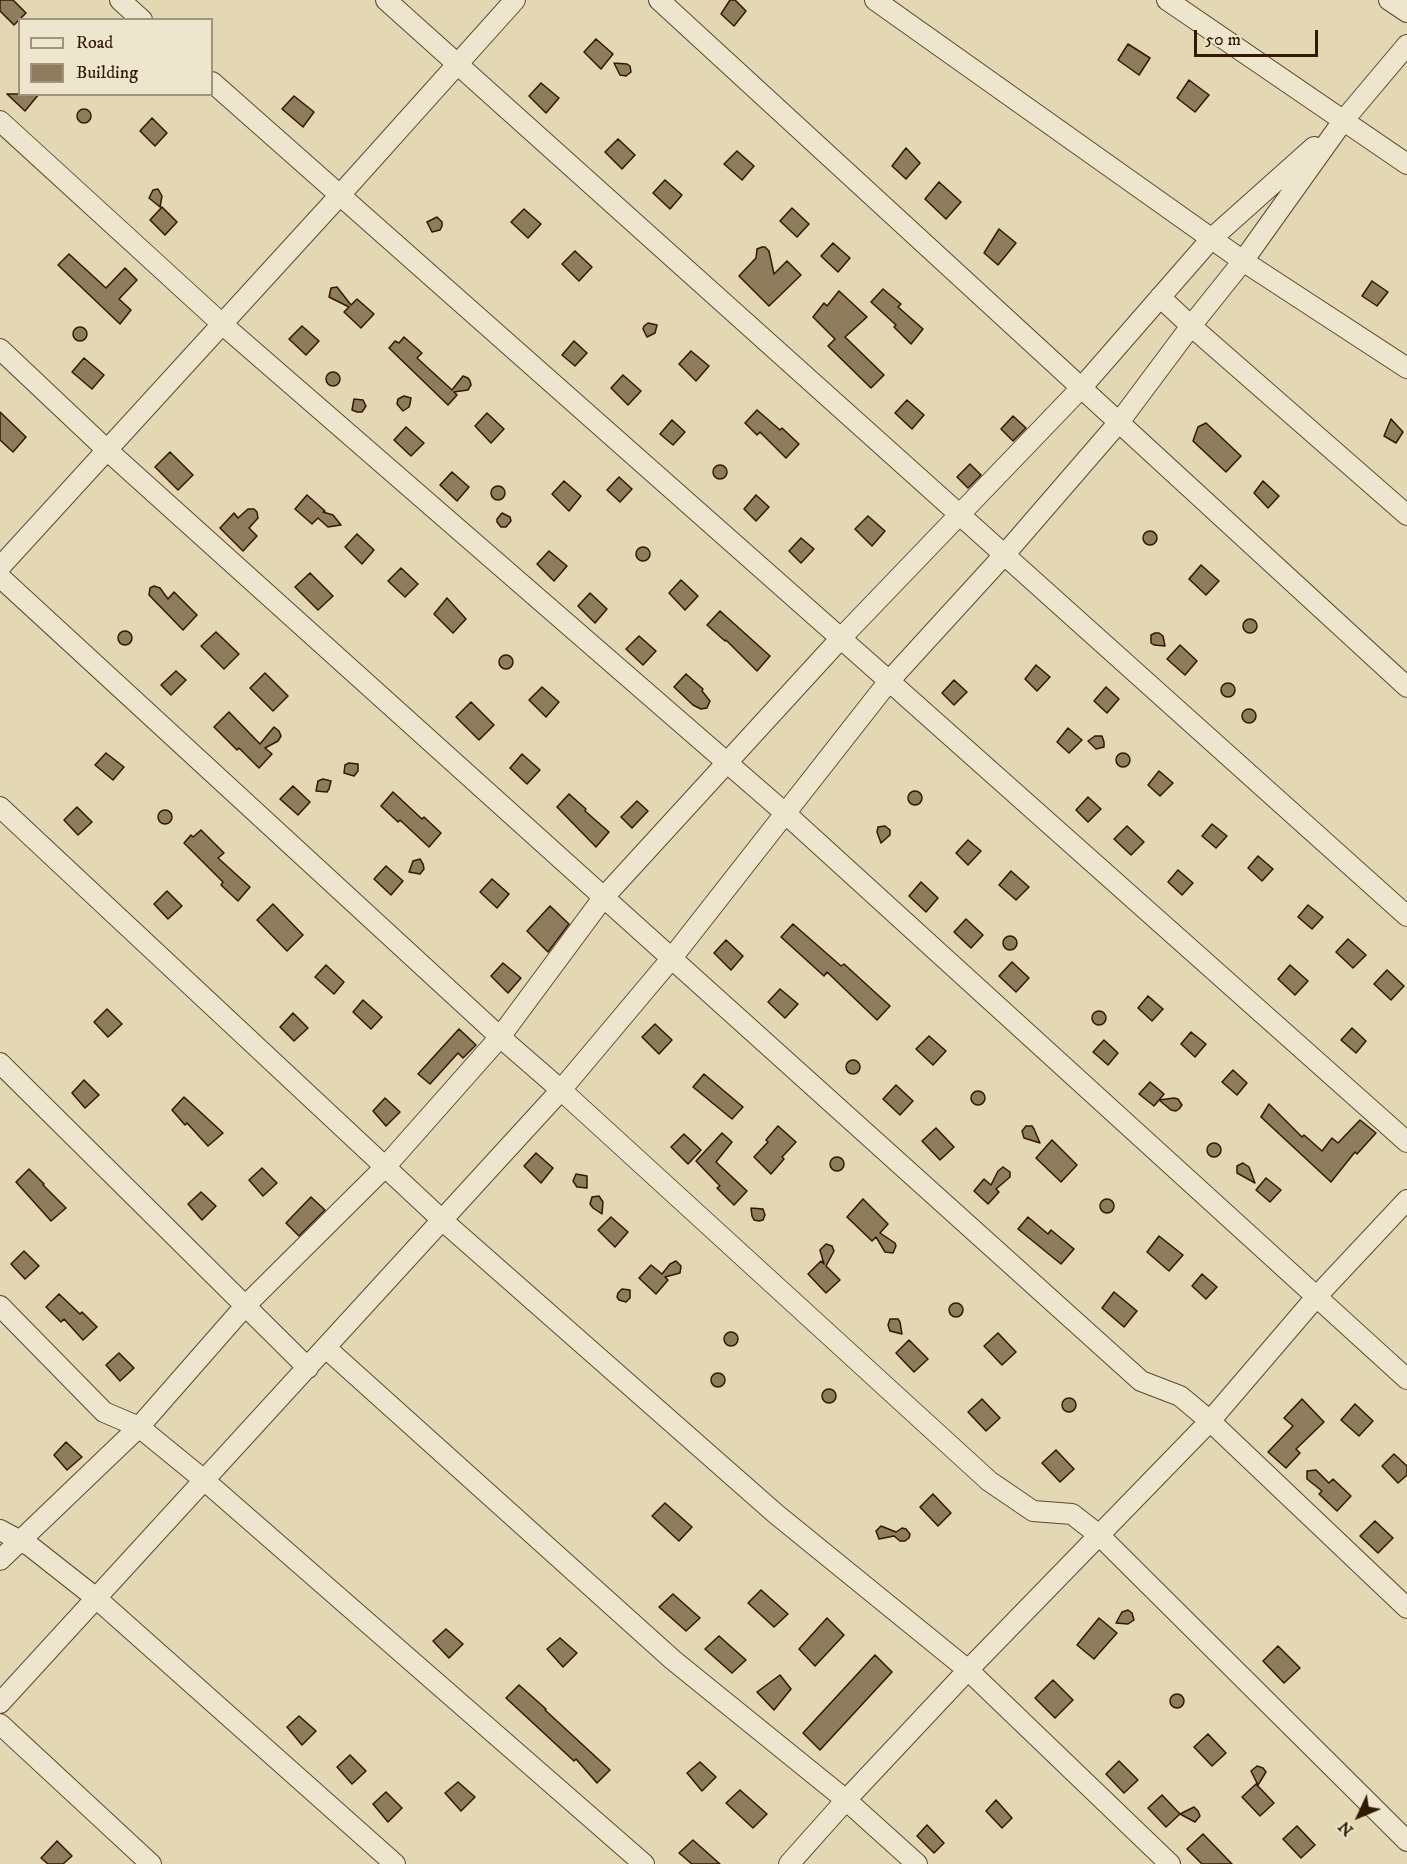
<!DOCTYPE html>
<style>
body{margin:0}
#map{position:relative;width:1407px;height:1864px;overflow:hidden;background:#e4d7b3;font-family:"IM FELL DW Pica",serif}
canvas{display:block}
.legend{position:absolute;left:18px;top:18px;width:195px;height:78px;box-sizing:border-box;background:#ede5ce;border:2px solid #a2947c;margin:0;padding:8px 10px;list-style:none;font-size:18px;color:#311a00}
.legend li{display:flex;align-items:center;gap:12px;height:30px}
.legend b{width:30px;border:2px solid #a2947c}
.north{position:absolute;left:1329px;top:1786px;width:60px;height:60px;-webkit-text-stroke:4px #ede5ce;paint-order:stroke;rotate:226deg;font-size:16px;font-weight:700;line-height:24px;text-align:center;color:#311a00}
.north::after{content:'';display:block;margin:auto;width:21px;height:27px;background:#311a00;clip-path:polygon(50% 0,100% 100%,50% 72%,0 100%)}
.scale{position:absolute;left:1194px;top:30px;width:124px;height:27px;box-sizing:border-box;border:3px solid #311a00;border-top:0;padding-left:8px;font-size:18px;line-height:21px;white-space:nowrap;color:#311a00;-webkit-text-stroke:4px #ede5ce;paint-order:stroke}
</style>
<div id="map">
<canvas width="1407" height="1864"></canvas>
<ul class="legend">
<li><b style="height:8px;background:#ede5ce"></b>Road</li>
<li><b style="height:16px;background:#8e7c5d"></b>Building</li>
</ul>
<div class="north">N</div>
<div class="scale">50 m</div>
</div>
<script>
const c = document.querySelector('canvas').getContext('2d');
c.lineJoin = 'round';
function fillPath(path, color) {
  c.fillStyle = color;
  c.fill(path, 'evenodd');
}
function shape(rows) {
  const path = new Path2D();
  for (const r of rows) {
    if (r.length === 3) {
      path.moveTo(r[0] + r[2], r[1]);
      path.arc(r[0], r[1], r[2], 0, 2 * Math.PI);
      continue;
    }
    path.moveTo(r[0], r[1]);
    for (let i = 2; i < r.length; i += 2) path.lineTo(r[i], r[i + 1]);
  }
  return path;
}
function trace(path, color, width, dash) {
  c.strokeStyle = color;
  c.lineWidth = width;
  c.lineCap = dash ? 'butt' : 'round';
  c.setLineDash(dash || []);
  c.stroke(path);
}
const building = shape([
 [0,0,13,0,26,13,14,25,0,11,0,0],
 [730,0,735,0,746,11,734,26,721,14,730,0],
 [596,39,613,54,601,69,584,52,596,39],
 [1128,44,1150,58,1139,75,1118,60,1128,44],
 [614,63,627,64,630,66,631,72,626,76,620,75,614,63],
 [1189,80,1209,95,1195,112,1177,98,1189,80],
 [541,83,559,98,546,113,529,96,541,83],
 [7,94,39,94,25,111,7,94],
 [294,96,314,112,303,127,282,109,294,96],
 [84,116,7],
 [152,118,167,133,155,146,140,131,152,118],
 [618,139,635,155,622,169,605,152,618,139],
 [906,148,920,163,906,179,892,166,906,148],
 [737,151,754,166,742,180,724,164,737,151],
 [665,180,682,195,670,209,653,193,665,180],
 [939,182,961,202,946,219,925,199,939,182],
 [158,189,162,196,160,207,149,198,153,190,158,189],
 [162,207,177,222,165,235,150,220,162,207],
 [792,208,809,224,797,237,780,221,792,208],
 [524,209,541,224,528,238,511,222,524,209],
 [437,217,442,222,442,226,440,230,432,232,427,222,437,217],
 [999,229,1016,243,998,265,984,253,999,229],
 [833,243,850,258,838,272,821,256,833,243],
 [762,247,765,247,769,251,774,274,787,261,801,275,769,306,739,276,756,258,757,249,762,247],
 [575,251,592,267,579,281,562,264,575,251],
 [69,254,106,288,125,268,137,280,119,299,131,310,120,324,58,265,69,254],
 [1372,281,1388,292,1377,306,1362,296,1372,281],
 [337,287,351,305,357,299,374,314,361,328,344,312,349,307,329,297,331,288,337,287],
 [883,289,901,304,898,307,923,329,911,344,894,327,896,325,871,302,883,289],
 [839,291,867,317,845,337,884,375,871,388,828,346,835,339,813,317,824,303,827,306,839,291],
 [648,323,657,325,655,333,647,337,643,329,644,326,648,323],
 [302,326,319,341,306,355,289,339,302,326],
 [80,334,7],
 [404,337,422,353,417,358,452,390,463,376,468,378,470,381,471,385,468,390,454,392,457,395,448,405,389,348,395,341,399,343,404,337],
 [574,341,587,353,575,366,562,355,574,341],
 [691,351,709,366,696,381,679,364,691,351],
 [84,358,104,375,92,389,72,372,84,358],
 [333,379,7],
 [623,375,641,391,628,405,611,388,623,375],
 [404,396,411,398,410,404,409,407,403,411,397,404,398,399,404,396],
 [354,399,363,400,366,406,362,412,357,412,352,410,354,399],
 [907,400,924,415,912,429,895,413,907,400],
 [757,410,780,430,782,428,799,444,786,458,760,432,757,435,745,423,757,410],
 [0,412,26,437,13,452,0,440,0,412],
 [487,413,504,429,491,443,475,426,487,413],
 [1013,416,1026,428,1013,441,1001,429,1013,416],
 [1391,419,1403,432,1396,443,1384,436,1391,419],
 [672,420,685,432,673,445,660,434,672,420],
 [1206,423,1241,456,1226,472,1193,441,1198,427,1206,423],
 [406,427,424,443,411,456,394,440,406,427],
 [170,452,193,475,178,490,155,467,170,452],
 [970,464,981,475,968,488,957,477,970,464],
 [720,472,7],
 [452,472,469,487,457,501,440,485,452,472],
 [619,477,632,489,620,502,607,490,619,477],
 [564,481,581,496,569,511,552,494,564,481],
 [1263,481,1279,496,1268,508,1254,493,1263,481],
 [498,493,7],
 [307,495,325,511,323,512,333,515,341,525,328,527,318,518,312,524,295,509,307,495],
 [756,495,769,507,756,521,744,509,756,495],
 [248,509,254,509,257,512,258,518,249,528,257,536,243,551,220,528,234,513,238,518,248,509],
 [502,513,510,517,511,521,506,527,501,527,497,522,497,519,502,513],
 [868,516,885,531,872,546,855,529,868,516],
 [1150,538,7],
 [357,534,374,550,362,564,345,547,357,534],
 [801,538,814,549,801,563,789,551,801,538],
 [643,554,7],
 [549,551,567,566,554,581,537,564,549,551],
 [1201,565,1219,581,1206,595,1189,579,1201,565],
 [401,568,418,584,405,597,388,581,401,568],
 [310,573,333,596,318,610,295,587,310,573],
 [681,580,698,596,685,610,669,593,681,580],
 [154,586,160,588,168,599,174,592,197,615,183,630,149,595,150,588,154,586],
 [590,593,607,609,595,623,578,606,590,593],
 [447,598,466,619,453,633,434,614,447,598],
 [720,611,770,656,757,671,726,640,725,641,707,625,720,611],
 [1250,626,7],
 [125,638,7],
 [216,632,239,654,224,669,201,646,216,632],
 [1155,633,1159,633,1163,636,1165,646,1154,645,1151,643,1151,635,1155,633],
 [639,636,656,651,643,665,626,649,639,636],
 [1180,645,1197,661,1185,675,1167,659,1180,645],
 [506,662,7],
 [1036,665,1050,677,1037,691,1025,679,1036,665],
 [176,671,186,680,171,695,161,685,176,671],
 [265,673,288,696,273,711,250,688,265,673],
 [686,674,703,689,702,691,710,701,707,708,701,709,693,705,674,687,686,674],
 [954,680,967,692,954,705,942,693,954,680],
 [1228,690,7],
 [542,687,559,702,546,717,529,700,542,687],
 [1106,687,1119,699,1107,713,1094,701,1106,687],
 [471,702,494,725,479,740,456,717,471,702],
 [1249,716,7],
 [229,712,260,744,274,727,279,731,281,736,278,741,265,748,272,754,259,768,239,748,237,750,214,727,229,712],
 [1068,728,1082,740,1069,753,1057,742,1068,728],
 [1095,736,1102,736,1104,742,1104,747,1096,749,1088,741,1095,736],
 [106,753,124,767,113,780,95,765,106,753],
 [1123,760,7],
 [522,754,540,770,527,784,510,768,522,754],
 [349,763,358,764,358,771,354,776,344,773,345,765,349,763],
 [1159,771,1173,783,1160,796,1148,785,1159,771],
 [323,779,331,781,329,789,327,792,316,791,318,781,323,779],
 [293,786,310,802,298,815,280,799,293,786],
 [915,798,7],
 [393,792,422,819,424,817,441,833,429,847,400,820,398,822,381,806,393,792],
 [569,794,586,809,585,811,609,832,596,847,557,807,569,794],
 [1088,797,1101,809,1088,822,1076,810,1088,797],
 [637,801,648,811,632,828,621,817,637,801],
 [77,807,92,822,78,835,64,820,77,807],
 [165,817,7],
 [1212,824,1227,836,1216,848,1202,836,1212,824],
 [885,826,890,830,890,835,881,843,877,832,878,827,885,826],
 [1127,826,1144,842,1131,855,1114,839,1127,826],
 [201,830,224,853,218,858,250,887,238,901,221,885,223,882,184,843,191,835,193,837,201,830],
 [968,840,981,851,968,865,956,853,968,840],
 [1258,856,1273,869,1262,881,1248,868,1258,856],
 [420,859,423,864,424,869,420,874,409,872,413,861,420,859],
 [386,866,403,881,391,895,374,879,386,866],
 [1178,870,1193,883,1182,895,1168,882,1178,870],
 [1011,871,1029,887,1016,900,999,885,1011,871],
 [492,879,509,894,497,908,480,892,492,879],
 [921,882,938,898,926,912,909,896,921,882],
 [167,891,182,906,168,919,154,904,167,891],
 [273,904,303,935,287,951,257,920,273,904],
 [1308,905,1323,917,1312,929,1298,917,1308,905],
 [550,906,569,924,548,952,527,931,550,906],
 [966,919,983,935,971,948,954,932,966,919],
 [793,924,841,966,844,964,890,1006,877,1020,827,972,824,976,781,937,793,924],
 [1010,943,7],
 [1348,939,1366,955,1353,968,1336,952,1348,939],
 [726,940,743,956,731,970,714,953,726,940],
 [1012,962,1029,978,1016,992,999,976,1012,962],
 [503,963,521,978,508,993,491,976,503,963],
 [326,965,344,982,334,994,315,977,326,965],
 [1290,965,1308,981,1295,995,1278,979,1290,965],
 [1387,970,1404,986,1391,1000,1374,984,1387,970],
 [780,989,798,1004,785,1018,768,1002,780,989],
 [1148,996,1163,1009,1152,1021,1138,1008,1148,996],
 [363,1000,382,1017,371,1029,353,1012,363,1000],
 [107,1009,122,1024,108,1037,94,1022,107,1009],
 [1099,1018,7],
 [293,1013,308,1028,294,1041,280,1027,293,1013],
 [655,1024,672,1040,659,1054,642,1037,655,1024],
 [1352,1028,1366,1041,1356,1053,1341,1040,1352,1028],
 [459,1029,476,1045,463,1058,458,1053,430,1084,418,1074,459,1029],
 [1191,1032,1206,1044,1195,1057,1181,1044,1191,1032],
 [929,1036,946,1051,933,1065,916,1049,929,1036],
 [1104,1040,1118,1053,1108,1065,1093,1052,1104,1040],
 [853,1067,7],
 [1233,1070,1247,1083,1237,1095,1222,1082,1233,1070],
 [704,1074,743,1107,732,1119,693,1087,704,1074],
 [84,1080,99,1095,85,1108,72,1093,84,1080],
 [1150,1082,1164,1094,1159,1100,1174,1098,1178,1099,1182,1105,1179,1109,1176,1111,1171,1110,1159,1100,1154,1106,1139,1094,1150,1082],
 [896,1085,913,1101,900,1115,883,1099,896,1085],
 [978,1098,7],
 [184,1097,223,1133,208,1146,187,1123,185,1125,172,1110,184,1097],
 [385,1098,400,1112,386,1126,373,1111,385,1098],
 [1269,1104,1302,1137,1304,1135,1322,1151,1332,1138,1338,1143,1360,1120,1376,1133,1357,1154,1355,1152,1331,1182,1261,1117,1269,1104],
 [778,1126,796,1142,782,1157,784,1159,771,1174,754,1157,768,1142,766,1140,778,1126],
 [1026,1126,1032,1126,1034,1129,1040,1143,1024,1138,1022,1131,1026,1126],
 [936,1128,954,1147,940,1160,922,1141,936,1128],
 [722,1133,732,1142,716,1162,747,1191,734,1205,717,1188,720,1186,696,1161,722,1133],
 [684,1134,701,1150,688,1164,671,1147,684,1134],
 [1052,1140,1077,1165,1061,1182,1036,1158,1052,1140],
 [1214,1150,7],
 [536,1153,553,1168,541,1183,524,1166,536,1153],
 [837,1164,7],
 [1243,1163,1249,1167,1255,1183,1237,1173,1237,1166,1243,1163],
 [1003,1167,1010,1172,1010,1177,996,1189,999,1192,988,1204,974,1191,984,1179,991,1185,998,1171,1003,1167],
 [262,1168,277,1183,263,1196,249,1180,262,1168],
 [29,1169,44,1184,43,1185,66,1208,51,1221,16,1182,29,1169],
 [576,1174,587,1176,587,1188,577,1187,573,1181,576,1174],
 [1266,1178,1281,1190,1270,1202,1256,1190,1266,1178],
 [201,1192,216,1206,202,1220,188,1204,201,1192],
 [599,1196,603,1202,602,1214,593,1208,590,1204,592,1197,599,1196],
 [311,1197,325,1210,299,1236,286,1223,311,1197],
 [863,1199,888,1224,880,1233,895,1243,896,1246,893,1253,885,1252,876,1237,872,1241,847,1217,863,1199],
 [1107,1206,7],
 [751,1208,763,1209,765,1215,763,1220,759,1221,754,1220,752,1216,751,1208],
 [611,1217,628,1232,615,1247,598,1230,611,1217],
 [1028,1217,1048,1234,1051,1230,1074,1249,1061,1264,1018,1229,1028,1217],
 [1159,1236,1183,1255,1169,1271,1147,1252,1159,1236],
 [826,1244,832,1246,834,1251,826,1266,840,1280,826,1293,808,1274,821,1261,824,1264,820,1250,826,1244],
 [24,1251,39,1266,25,1279,11,1264,24,1251],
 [676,1261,681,1266,680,1273,665,1277,668,1280,656,1294,639,1278,651,1265,662,1274,670,1264,676,1261],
 [1202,1274,1217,1287,1206,1299,1192,1286,1202,1274],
 [622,1289,630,1290,630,1298,626,1302,619,1300,617,1297,618,1293,622,1289],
 [1114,1292,1137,1311,1124,1327,1102,1308,1114,1292],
 [59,1294,80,1314,82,1312,97,1327,83,1340,64,1319,61,1322,46,1307,59,1294],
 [956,1310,7],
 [890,1319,898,1319,900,1322,902,1334,890,1331,888,1325,890,1319],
 [731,1339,7],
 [998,1333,1016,1352,1002,1365,984,1346,998,1333],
 [909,1340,928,1359,914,1372,896,1353,909,1340],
 [119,1353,134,1368,120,1381,106,1365,119,1353],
 [718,1380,7],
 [829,1396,7],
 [1069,1405,7],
 [982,1399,1000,1418,986,1431,968,1412,982,1399],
 [1302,1399,1324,1422,1296,1449,1300,1453,1286,1468,1268,1452,1293,1426,1284,1418,1302,1399],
 [1355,1404,1373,1421,1359,1436,1341,1420,1355,1404],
 [66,1442,82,1457,67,1470,54,1455,66,1442],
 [1056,1450,1074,1469,1060,1482,1042,1463,1056,1450],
 [1394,1454,1407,1466,1407,1475,1398,1483,1382,1466,1394,1454],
 [1316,1470,1329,1483,1333,1479,1351,1496,1337,1511,1319,1494,1322,1491,1307,1479,1307,1471,1316,1470],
 [933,1494,951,1513,938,1526,920,1507,933,1494],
 [665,1503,692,1527,679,1541,652,1516,665,1503],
 [1375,1521,1393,1538,1378,1553,1360,1536,1375,1521],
 [881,1526,896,1532,902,1528,906,1529,910,1534,909,1538,905,1541,900,1541,894,1536,879,1539,876,1531,881,1526],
 [761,1590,788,1614,774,1627,748,1603,761,1590],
 [673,1594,700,1618,686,1631,659,1607,673,1594],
 [1128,1610,1132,1613,1134,1620,1128,1624,1116,1623,1122,1612,1128,1610],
 [827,1618,844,1635,815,1666,799,1649,827,1618],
 [1099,1618,1117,1633,1094,1659,1077,1645,1099,1618],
 [446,1629,463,1644,449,1658,433,1641,446,1629],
 [719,1636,746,1660,732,1673,705,1649,719,1636],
 [560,1638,577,1653,563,1667,547,1649,560,1638],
 [1278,1646,1300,1668,1284,1683,1263,1661,1278,1646],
 [875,1655,892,1672,820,1750,803,1733,875,1655],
 [780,1675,791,1689,774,1710,757,1692,780,1675],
 [1053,1680,1073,1700,1055,1718,1035,1698,1053,1680],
 [519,1685,546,1709,545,1710,610,1770,597,1783,576,1759,574,1761,506,1698,519,1685],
 [1177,1701,7],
 [299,1716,316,1731,302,1745,287,1727,299,1716],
 [1208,1734,1226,1753,1212,1766,1194,1747,1208,1734],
 [350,1755,366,1771,352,1784,337,1767,350,1755],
 [1119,1761,1138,1780,1124,1793,1106,1774,1119,1761],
 [700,1762,716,1777,702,1791,687,1773,700,1762],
 [1257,1766,1263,1768,1266,1772,1258,1785,1251,1771,1257,1766],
 [458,1782,475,1797,461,1811,445,1793,458,1782],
 [1256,1784,1274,1803,1260,1816,1242,1797,1256,1784],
 [740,1790,767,1814,753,1828,726,1803,740,1790],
 [386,1792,402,1808,388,1822,373,1804,386,1792],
 [1162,1795,1180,1814,1166,1827,1148,1808,1162,1795],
 [996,1800,1012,1818,1002,1828,986,1811,996,1800],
 [1194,1807,1198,1811,1200,1816,1195,1822,1180,1814,1194,1807],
 [927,1825,944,1843,934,1853,917,1836,927,1825],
 [1297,1826,1315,1845,1301,1858,1283,1839,1297,1826],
 [1203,1834,1232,1864,1202,1864,1187,1849,1203,1834],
 [693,1840,720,1864,692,1864,679,1853,693,1840],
 [57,1841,72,1856,63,1864,48,1864,41,1858,57,1841]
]);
const street = shape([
 [120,0,142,20],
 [386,0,1407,916],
 [659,0,1407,687],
 [875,0,1243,261,1407,368],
 [1167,0,1407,164],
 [1389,0,1407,12],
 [212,82,889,681,1407,1142],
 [0,121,222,324,785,813,1407,1379],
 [1160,297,1191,326,1407,515],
 [0,349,107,450,1141,1381,1180,1396,1210,1421,1407,1608],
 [0,567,340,195,515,0],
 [0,577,500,1037,561,1090,989,1481,1033,1511,1072,1514,1099,1535,1407,1841],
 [0,807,442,1220,776,1514,968,1670,1170,1864],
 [0,1063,308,1368],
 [0,1306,104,1412,139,1427,204,1480,644,1864],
 [326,1348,673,1660,846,1800,917,1864],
 [0,1530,30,1546,96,1598,395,1864],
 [0,1560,139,1427,245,1306,385,1167,500,1037,603,898,841,638,1082,387,1211,239,1314,147],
 [0,1703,561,1090,671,959,889,681,1005,554,1120,421,1191,326,1243,261,1343,121,1407,45],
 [0,1724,151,1864],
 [789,1864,846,1800,968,1670,1210,1421,1317,1296,1407,1200]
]);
fillPath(building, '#8e7c5d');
trace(building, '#311a00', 1.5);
trace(street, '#5e492d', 22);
trace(street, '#ede5ce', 20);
</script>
